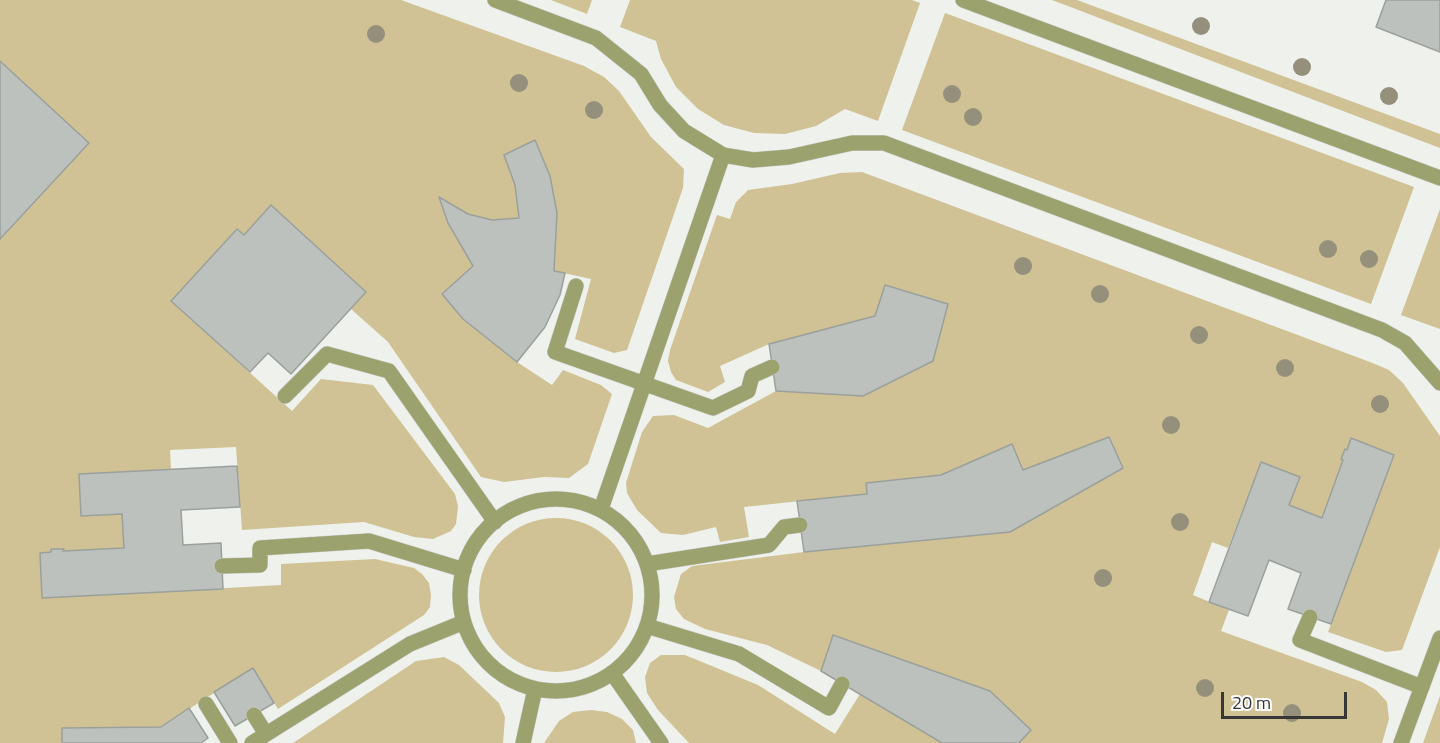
<!DOCTYPE html>
<style>
body{margin:0}
#map{position:relative;width:1440px;height:743px;overflow:hidden;background:#eef1ec;font-family:"Titillium Web",sans-serif}
canvas{display:block}
.scale{position:absolute;left:1221px;top:692px;width:126px;height:27px;box-sizing:border-box;border:3px solid #373836;border-top:0;padding-left:8px;font-size:18px;line-height:21px;white-space:nowrap;color:#373836;-webkit-text-stroke:4px #fff;paint-order:stroke}
</style>
<div id="map">
<canvas width="1440" height="743"></canvas>
<div class="scale">20 m</div>
</div>
<script>
const c = document.querySelector('canvas').getContext('2d');
c.lineJoin = 'round';
function fillPath(path, color) {
  c.fillStyle = color;
  c.fill(path, 'evenodd');
}
function shape(rows) {
  const path = new Path2D();
  for (const r of rows) {
    if (r.length === 3) {
      path.moveTo(r[0] + r[2], r[1]);
      path.arc(r[0], r[1], r[2], 0, 2 * Math.PI);
      continue;
    }
    path.moveTo(r[0], r[1]);
    for (let i = 2; i < r.length; i += 2) path.lineTo(r[i], r[i + 1]);
  }
  return path;
}
function trace(path, color, width, dash) {
  c.strokeStyle = color;
  c.lineWidth = width;
  c.lineCap = dash ? 'butt' : 'round';
  c.setLineDash(dash || []);
  c.stroke(path);
}
const green = shape([
 [0,0,401,0,584,66,604,77,619,91,651,137,684,169,683,188,627,350,614,353,575,339,591,279,554,271,557,213,550,176,535,141,504,155,515,185,519,218,492,220,468,214,440,197,448,223,473,266,442,294,463,319,517,362,552,385,563,370,601,385,612,394,588,464,569,478,544,477,504,482,481,477,388,342,351,309,366,292,271,206,244,235,237,229,171,301,292,411,321,379,373,385,455,494,458,506,456,524,451,531,433,539,414,537,364,522,242,530,236,447,170,450,171,469,79,474,122,514,124,548,63,551,63,549,52,549,51,552,40,553,42,598,281,585,281,564,375,559,414,568,422,574,429,583,431,595,430,607,424,615,278,709,253,668,161,727,62,728,62,743,0,743],
 [551,0,592,0,587,14],
 [630,0,912,0,920,3,878,121,845,109,816,126,785,134,754,133,724,125,698,109,676,87,661,59,656,41,620,27],
 [1052,0,1077,0,1440,134,1440,148],
 [945,13,1414,187,1371,304,902,130],
 [862,172,1370,362,1389,370,1403,383,1440,436,1440,547,1402,650,1386,652,1328,632,1394,455,1351,438,1347,450,1345,449,1341,459,1343,460,1322,518,1289,505,1299,477,1261,463,1228,548,1212,542,1193,595,1229,610,1221,631,1362,682,1376,690,1387,702,1389,719,1382,743,1019,743,1031,730,990,691,834,635,821,671,767,645,705,629,684,619,676,609,674,597,681,574,692,566,804,552,1010,532,1122,468,1109,437,1023,470,1011,444,941,475,866,483,867,494,744,507,749,537,720,542,716,527,683,535,661,533,637,510,627,493,626,483,642,432,653,416,674,415,708,428,776,391,863,396,933,361,948,304,886,285,875,316,769,344,720,366,725,382,708,392,676,380,671,372,668,361,670,350,717,215,730,219,736,202,748,190,792,184,840,173],
 [1440,209,1440,329,1401,315],
 [556,595,77],
 [661,655,685,655,758,685,835,734,860,694,942,743,689,743,658,710,647,693,645,677,650,663],
 [444,657,459,665,499,703,505,717,503,743,293,743,416,661],
 [1440,696,1440,743,1423,743],
 [591,710,607,712,622,719,633,730,636,743,544,743,559,721,573,712]
]);
const building = shape([
 [1386,0,1440,0,1440,52,1376,27,1386,0],
 [0,61,89,143,0,239,0,61],
 [535,140,550,176,557,213,554,271,565,273,560,295,545,327,517,362,463,319,442,294,473,266,448,223,439,197,468,214,492,220,519,218,515,185,504,155,535,140],
 [271,205,366,292,291,374,268,353,250,372,171,301,237,229,244,235,271,205],
 [885,285,948,304,933,361,863,396,776,391,769,344,875,316,885,285],
 [1109,437,1123,468,1010,532,804,552,797,501,867,494,866,483,941,475,1012,444,1023,470,1109,437],
 [1351,438,1394,455,1331,624,1288,609,1301,573,1269,560,1248,616,1209,602,1261,462,1300,477,1289,505,1322,518,1343,460,1341,459,1345,449,1347,450,1351,438],
 [237,466,240,507,181,510,183,545,221,543,223,589,42,598,40,553,51,552,51,549,64,549,63,551,124,548,122,514,81,516,79,474,237,466],
 [833,635,990,691,1031,730,1019,743,942,743,821,671,833,635],
 [253,668,274,703,235,726,214,692,253,668],
 [189,708,208,738,201,743,62,743,62,728,161,727,189,708]
]);
const minor = shape([
 [495,0,596,38,641,74,660,105,684,131,723,155,753,160,789,157,852,143,884,143,1382,330,1405,343,1440,383],
 [963,0,1440,178],
 [576,286,555,352,713,408,748,391,752,376,772,367],
 [285,396,327,354,389,371,495,522],
 [556,595,96],
 [601,509,723,155],
 [647,564,769,545,784,527,800,525],
 [222,566,260,565,260,548,369,541,464,570],
 [1310,617,1300,640,1422,687],
 [647,626,739,654,829,708,842,684],
 [612,673,661,743],
 [206,704,230,743],
 [254,715,266,734],
 [252,743,410,644,464,622],
 [523,743,535,689],
 [1401,743,1440,638]
]);
const trees = [
 [1201,26],
 [376,34],
 [1302,67],
 [519,83],
 [952,94],
 [1389,96],
 [594,110],
 [973,117],
 [1328,249],
 [1369,259],
 [1023,266],
 [1100,294],
 [1199,335],
 [1285,368],
 [1380,404],
 [1171,425],
 [1180,522],
 [1103,578],
 [1205,688],
 [1292,713]
];
fillPath(green, '#d0c294');
fillPath(building, '#bcc1bd');
trace(building, '#9ba09d', 1.5);
trace(minor, '#c9ccc8', 16);
trace(minor, '#9ca26d', 15);
c.fillStyle = '#94907b';
for (const [x, y] of trees) {
  c.beginPath();
  c.arc(x, y, 9, 0, 2 * Math.PI);
  c.fill();
}
</script>
